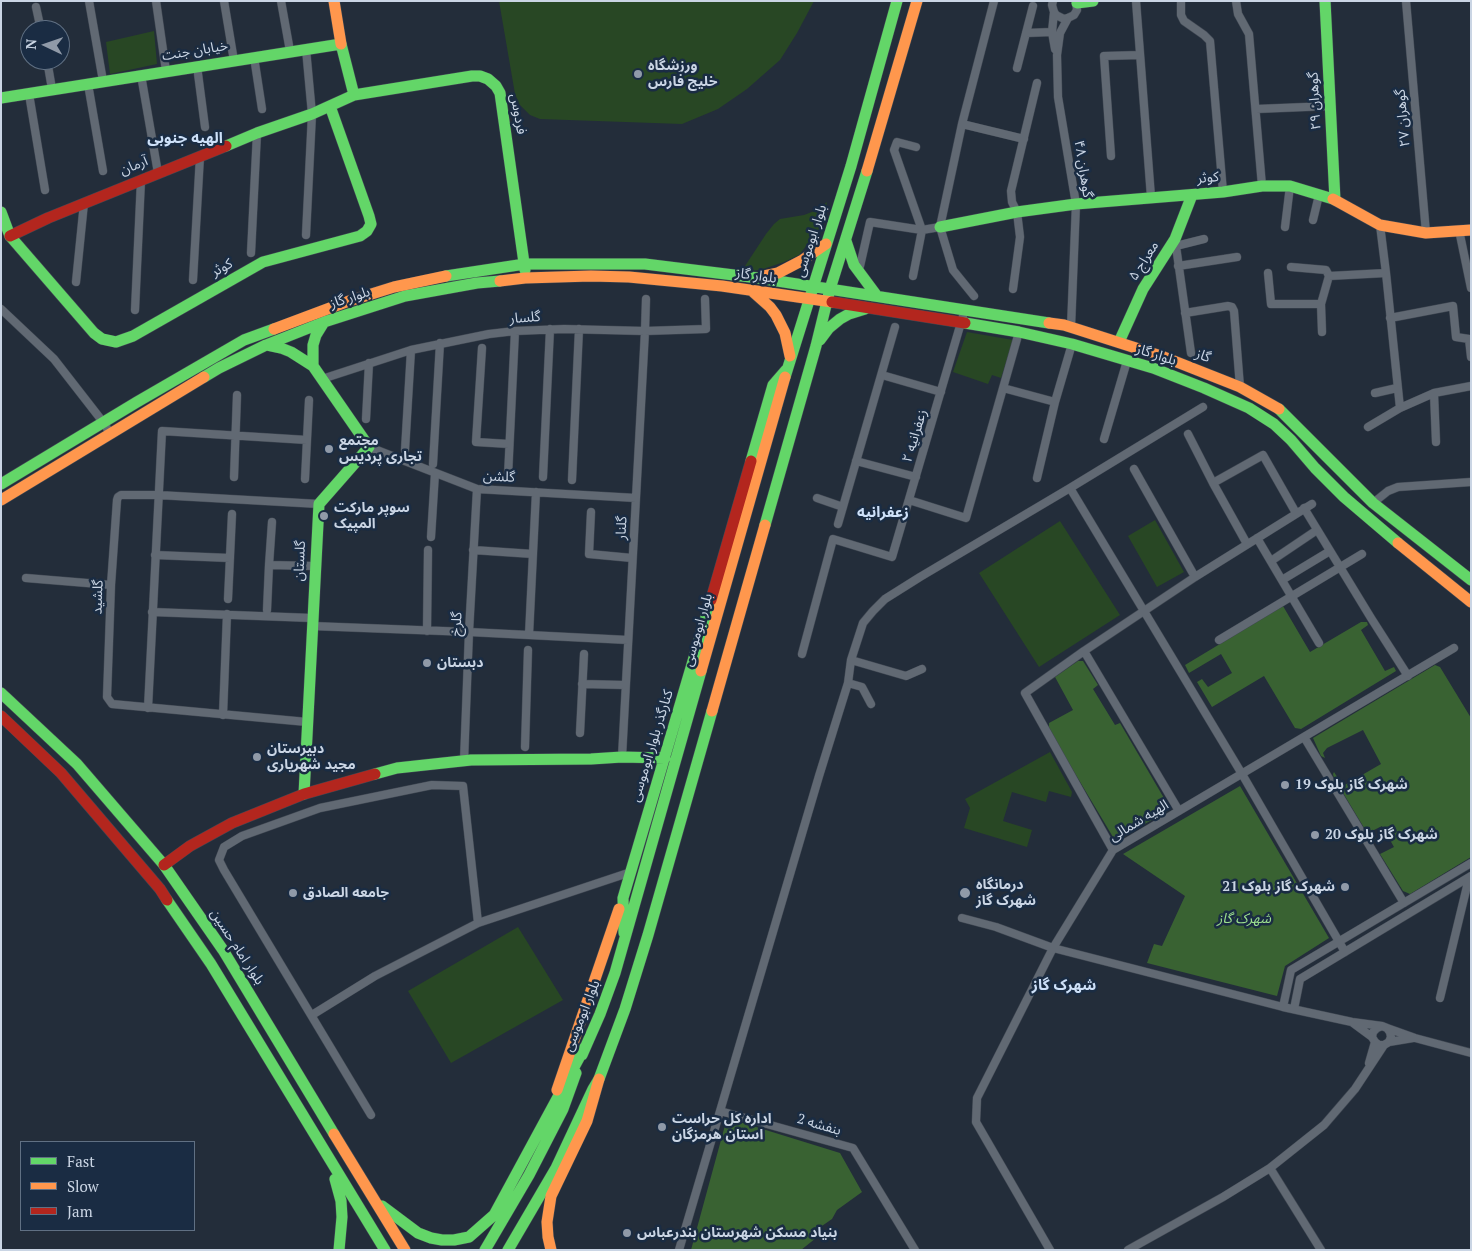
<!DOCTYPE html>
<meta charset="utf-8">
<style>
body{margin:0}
#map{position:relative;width:1472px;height:1251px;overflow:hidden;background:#232d3a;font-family:"PT Serif",serif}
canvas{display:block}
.frame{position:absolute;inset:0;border:2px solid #cad5e4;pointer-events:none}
.legend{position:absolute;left:20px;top:1141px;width:175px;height:90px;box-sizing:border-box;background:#1a2c43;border:1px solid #607083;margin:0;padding:6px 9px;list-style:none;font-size:15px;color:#cad5e4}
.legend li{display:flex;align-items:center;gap:10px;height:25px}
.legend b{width:25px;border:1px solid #607083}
.north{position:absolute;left:20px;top:20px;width:50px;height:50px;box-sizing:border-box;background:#1a2c43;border:1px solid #607083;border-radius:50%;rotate:273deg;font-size:14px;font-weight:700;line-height:20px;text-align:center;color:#cad5e4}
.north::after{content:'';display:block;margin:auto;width:18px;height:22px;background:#909aa8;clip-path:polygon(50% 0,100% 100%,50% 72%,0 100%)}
</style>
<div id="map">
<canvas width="1472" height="1251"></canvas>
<div class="frame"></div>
<ul class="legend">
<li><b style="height:6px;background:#63d668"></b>Fast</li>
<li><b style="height:6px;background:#ff974d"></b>Slow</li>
<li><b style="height:6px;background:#b3261e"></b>Jam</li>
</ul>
<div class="north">N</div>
</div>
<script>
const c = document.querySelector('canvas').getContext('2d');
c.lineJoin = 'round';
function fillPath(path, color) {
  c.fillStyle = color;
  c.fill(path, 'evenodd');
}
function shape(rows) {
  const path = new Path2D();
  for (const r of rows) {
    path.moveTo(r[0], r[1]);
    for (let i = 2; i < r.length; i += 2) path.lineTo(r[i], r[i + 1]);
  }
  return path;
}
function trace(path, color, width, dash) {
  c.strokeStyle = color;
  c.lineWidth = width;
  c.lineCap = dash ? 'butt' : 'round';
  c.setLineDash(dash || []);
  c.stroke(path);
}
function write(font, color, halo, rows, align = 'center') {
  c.font = font + ' "PT Serif","Noto Sans Arabic",serif';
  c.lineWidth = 5;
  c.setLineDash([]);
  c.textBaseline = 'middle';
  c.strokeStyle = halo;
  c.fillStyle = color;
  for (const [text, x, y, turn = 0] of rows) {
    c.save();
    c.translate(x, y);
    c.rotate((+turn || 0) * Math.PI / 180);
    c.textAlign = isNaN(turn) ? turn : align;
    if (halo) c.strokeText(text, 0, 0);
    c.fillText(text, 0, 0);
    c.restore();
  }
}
const green = shape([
 [499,1,814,1,797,33,780,60,747,89,718,109,682,124,540,119,530,115,520,105,515,94],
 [154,31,157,64,110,74,106,42],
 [827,202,824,219,818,231,799,255,784,262,760,270,749,271,745,266,766,234,774,224,780,219,804,215,817,210],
 [967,332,1013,340,1001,378,992,375,988,384,953,372],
 [1155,520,1184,572,1157,587,1128,536],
 [1060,521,1120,615,1039,667,979,573],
 [1050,752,1072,792,1071,797,1049,791,1046,802,1012,792,1003,821,1032,830,1027,847,964,828,970,808,965,799],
 [518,927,563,1000,451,1063,408,991]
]);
const forest = shape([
 [1283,606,1310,652,1361,622,1367,622,1368,625,1361,630,1385,671,1394,667,1396,671,1301,729,1295,728,1264,676,1212,707,1197,682,1202,679,1208,687,1232,673,1221,654,1189,673,1185,665],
 [1078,661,1083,661,1098,685,1093,689,1115,725,1120,723,1168,805,1167,811,1119,839,1113,837,1049,730,1049,723,1073,710,1055,677],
 [1435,665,1440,667,1471,718,1471,857,1410,894,1403,891,1380,854,1394,847,1382,826,1372,831,1376,839,1372,841,1334,778,1333,774,1334,772,1343,786,1381,764,1363,730,1327,748,1323,753,1325,758,1321,756,1313,738],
 [1240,786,1329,938,1285,966,1277,996,1147,963,1154,944,1162,946,1185,896,1123,854],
 [727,1118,840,1153,862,1192,837,1210,832,1219,819,1228,816,1238,801,1250,691,1250]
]);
const street = shape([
 [89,1,103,81],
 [156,1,166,71],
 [224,1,234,61],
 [281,1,290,51],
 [1053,1,1052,5,1054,12,1056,15,1064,19,1068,18,1074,15,1077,10,1076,1],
 [1136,1,1151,197],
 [1181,1,1181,15,1184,21,1204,35,1210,41,1223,192],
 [1236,1,1238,14,1249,34,1262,186],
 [1406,1,1426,233],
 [36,7,41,30],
 [1054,12,1052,32,1055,49],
 [1068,18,1060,33,1057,55,1058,97,1076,204,1071,327],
 [1026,33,1052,32],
 [306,49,312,114,306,235],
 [254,57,262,109],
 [47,60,52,89],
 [197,66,205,127],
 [1017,68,1033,6],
 [141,75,158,173],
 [88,84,103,171],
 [29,94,45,190],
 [1256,109,1330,106],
 [962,124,1024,139],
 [1111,156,1104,56,1140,55],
 [1313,220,1319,195],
 [1380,225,1386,273,1400,408],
 [1285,227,1290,186],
 [1459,230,1471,288],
 [1175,239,1191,353],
 [1176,246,1204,239],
 [251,253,257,133],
 [860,266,870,222,922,230,940,227],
 [1178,266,1237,257],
 [1291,267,1326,270,1329,276,1386,273],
 [1268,273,1271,304,1321,304],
 [913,276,922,230,894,150,897,142,916,147],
 [193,280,200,156],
 [76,282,84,203],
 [1013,289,1020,237,1017,212,1012,202,1011,191,1037,83],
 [974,296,953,270,940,227,962,124,994,1],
 [1,309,54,359,103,422,110,433],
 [135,310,141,180],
 [1185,313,1228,306,1232,307,1234,311,1240,387],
 [1390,318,1453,306,1456,337,1469,339,1471,357],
 [1322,332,1321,304,1329,276],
 [482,348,476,442,509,444],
 [882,375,941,392],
 [322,379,411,350,489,334,515,331,564,329,645,331,706,329,705,299],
 [1003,388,1055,402],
 [1375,393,1397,388],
 [1434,393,1436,442],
 [1203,407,1070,488,1242,774,1345,952],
 [366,419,369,363],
 [1368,427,1400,408,1434,393,1471,386],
 [1188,434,1213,483,1247,544],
 [1104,439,1127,361],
 [369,447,477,489,636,498],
 [405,450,411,350],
 [856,461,916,477],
 [433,464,440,343],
 [1134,469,1195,577],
 [508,476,515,331],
 [234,477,237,395],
 [543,477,550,329],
 [1037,478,1055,402,1072,344],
 [305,479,309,400],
 [572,480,579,329],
 [1213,483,1263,455,1296,513],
 [817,498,843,507],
 [909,500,966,518,1019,332],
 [1373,503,1388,491,1398,487,1471,482],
 [1304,508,1371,618,1408,676],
 [591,512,589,554,632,558],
 [272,522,269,565,315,566],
 [838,524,895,327],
 [431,537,435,473],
 [1257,538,1319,643],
 [473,550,533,554],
 [155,555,230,558],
 [1271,561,1317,530],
 [26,578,111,585],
 [1282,580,1330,551],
 [228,599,232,514],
 [267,610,269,565],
 [152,612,312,618],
 [312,626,469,632,628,640],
 [427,631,428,550],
 [529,635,536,492],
 [1219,640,1362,554],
 [1084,651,1179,811],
 [802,654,833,539,892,557,965,309],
 [851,660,906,676,922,669],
 [848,683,862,687,871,704],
 [582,684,625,685],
 [148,708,162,431,307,440],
 [223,715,227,614],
 [307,722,112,704,107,697,111,585,117,500,118,497,121,495,158,495,319,504],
 [580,733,584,654],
 [1304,737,1404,903],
 [525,747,528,650],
 [622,757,645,331,646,299],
 [464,761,469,632,477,489],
 [1113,850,1025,693,1084,651,1195,577,1312,504],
 [962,918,996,927,1053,948,977,1098,976,1122,1050,1250],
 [1440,998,1469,878],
 [1283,1007,1291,970,1471,863],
 [1294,1009,1300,979,1471,876],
 [312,1015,375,976,478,923],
 [1353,1023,1372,1037,1375,1042,1379,1045,1384,1045,1389,1042,1391,1037,1390,1032,1387,1028,1382,1026,1377,1028,1373,1032,1372,1037],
 [1382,1026,1352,1022,1283,1007,1053,948,1113,850,1454,648],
 [1387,1028,1415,1038,1471,1053],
 [1389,1042,1413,1038],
 [1369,1063,1375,1042],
 [720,1111,853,1148,915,1250],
 [371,1115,224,870,219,860,224,847,242,836,320,808,432,785,463,786,478,923,631,872],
 [1270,1168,1321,1250],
 [679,1250,819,776,848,683,851,660,863,623,873,611,885,599,920,577,1070,488],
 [1128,1250,1223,1197,1270,1168,1324,1125,1355,1089,1384,1045]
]);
const fast = shape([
 [1325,1,1335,200],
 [1077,3,1093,1],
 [1,98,341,44,354,95],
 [226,146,257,133,312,114,354,95,472,76,480,76,488,79,496,86,500,93,525,270],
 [1,212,10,236,94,333,102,339,116,342,133,336,263,262,360,236,367,231,371,224,369,216,330,106],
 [940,227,1017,212,1076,204,1223,192,1262,186,1290,186,1333,199],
 [846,241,854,265,877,296],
 [446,276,525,264,645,264,758,278,1049,323],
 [965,323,1019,332,1072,344,1153,368,1204,388,1249,408,1274,424,1291,440,1315,468,1344,497,1398,543],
 [820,340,829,328,840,319,849,314,865,309],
 [1119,342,1143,289,1175,239,1192,195],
 [267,345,281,348,291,352,313,366,313,345,316,335,324,322],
 [204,377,219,368,266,345,324,322,405,296,477,283,500,281],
 [785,377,851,166,897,1],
 [1279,409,1373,503,1471,580],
 [751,461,773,385,786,370],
 [1,484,137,402,244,340,274,329],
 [765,525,816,346,830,289,867,171],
 [1,693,77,764,164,865,223,950,334,1134],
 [375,774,397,768,471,760,591,759,622,757,665,758],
 [304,794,319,504,369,447,313,366],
 [167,900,211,964,385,1250],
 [624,933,623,898,711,600],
 [582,1055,600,1014,615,973,701,671],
 [335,1179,341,1201,342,1217,339,1250],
 [382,1206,418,1233,431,1238,442,1240,454,1240,469,1237,494,1215,585,1047],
 [485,1250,529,1175,563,1109,576,1073],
 [508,1250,556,1168,593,1089,599,1079,625,1009,648,935,712,711]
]);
const slow = shape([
 [334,1,341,44],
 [867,171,917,1],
 [1333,199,1380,225,1426,233,1471,230],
 [764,276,778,273,801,261,826,244],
 [500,281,525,278,591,276,629,277,722,286,832,302],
 [752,291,770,307,776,315,785,333,790,356],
 [1049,323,1064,325,1164,357,1240,387,1279,409],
 [274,329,346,302,394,287,446,276],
 [1,500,204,377],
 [1398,543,1471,602],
 [701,671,785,377],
 [712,711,765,525],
 [557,1090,619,909],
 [334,1134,405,1250],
 [551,1250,548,1237,547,1222,551,1196,587,1121,599,1079]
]);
const jam = shape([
 [10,236,48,218,226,146],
 [832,302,965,323],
 [711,600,751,461],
 [1,716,61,773,160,889,167,900],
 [164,865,190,846,232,823,304,794,375,774]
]);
const markers = [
 [638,74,5,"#909aa8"],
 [329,449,5,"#909aa8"],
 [324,516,5,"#909aa8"],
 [427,663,5,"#909aa8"],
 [257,757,5,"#909aa8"],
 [1285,785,5,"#909aa8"],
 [1315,835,5,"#909aa8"],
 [1345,887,5,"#909aa8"],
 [293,893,5,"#909aa8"],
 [965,893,6,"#909aa8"],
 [662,1127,5,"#909aa8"],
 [627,1233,5,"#909aa8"]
];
const streetNames = [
 ["خیابان جنت",195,51,-9],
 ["گوهران ۲۹",1315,101,-93],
 ["فردوس",518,114,80],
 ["گوهران ۲۷",1403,118,-95],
 ["آرمان",134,166,-22],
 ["گوهران ۴۸",1083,169,81],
 ["کوثر",1208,178,-5],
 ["بلوار ابوموسی",811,241,-72],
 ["معراج ۵",1144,261,-58],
 ["کوثر",222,268,-29],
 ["بلوار گاز",756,276,8],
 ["بلوار گاز",350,298,-18],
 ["گلسار",525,318,-4],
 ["بلوار گاز",1156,355,18],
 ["گاز",1203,356,22],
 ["زعفرانیه ۲",915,436,-73],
 ["گلشن",499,477,3],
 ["گلنار",622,528,-87],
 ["گلستان",300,561,-87],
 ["گلشید",98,597,-88],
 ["گلرخ",457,624,-87],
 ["بلوار ابوموسی",698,630,-74],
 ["کنارگذر بلوار ابوموسی",652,746,-73],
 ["الهیه شمالی",1139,821,-31],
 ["بلوار امام حسین",237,947,57],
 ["بلوار ابوموسی",582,1016,-68],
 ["بنفشه 2",819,1125,16]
];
const poiNames = [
 ["ورزشگاه",648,66],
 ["خلیج فارس",648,82],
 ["مجتمع",339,441],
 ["تجاری پردیس",339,457],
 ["سوپر مارکت",334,508],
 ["المپیک",334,524],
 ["دبستان",437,663],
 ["دبیرستان",267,749],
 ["مجید شهریاری",267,765],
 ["شهرک گاز بلوک 19",1295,785],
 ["شهرک گاز بلوک 20",1325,835],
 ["درمانگاه",976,885],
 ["شهرک گاز",976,901],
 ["شهرک گاز بلوک 21",1335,887,"right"],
 ["جامعه الصادق",303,893],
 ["اداره کل حراست",672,1119],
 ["استان هرمزگان",672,1135],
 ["بنیاد مسکن شهرستان بندرعباس",637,1233]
];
const parkNames = [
 ["شهرک گاز",1244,919]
];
const neighbourhoodNames = [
 ["الهیه جنوبی",185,139],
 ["زعفرانیه",883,513],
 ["شهرک گاز",1064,986]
];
fillPath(green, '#284724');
fillPath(forest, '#396232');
trace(street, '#404853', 9);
trace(fast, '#404853', 12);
trace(slow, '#404853', 12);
trace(jam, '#404853', 12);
trace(street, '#616973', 8);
trace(fast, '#63d668', 11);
trace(slow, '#ff974d', 11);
trace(jam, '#b3261e', 11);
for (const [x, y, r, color] of markers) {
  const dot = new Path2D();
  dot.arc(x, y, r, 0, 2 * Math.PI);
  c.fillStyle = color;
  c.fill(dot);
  trace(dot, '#1a2c43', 2);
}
write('14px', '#cad5e4', '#1a2c43', streetNames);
write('bold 14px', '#cad5e4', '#1a2c43', poiNames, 'left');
write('italic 14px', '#9de08e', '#1a2c43', parkNames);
write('bold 15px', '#cee1f9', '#1a2c43', neighbourhoodNames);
</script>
